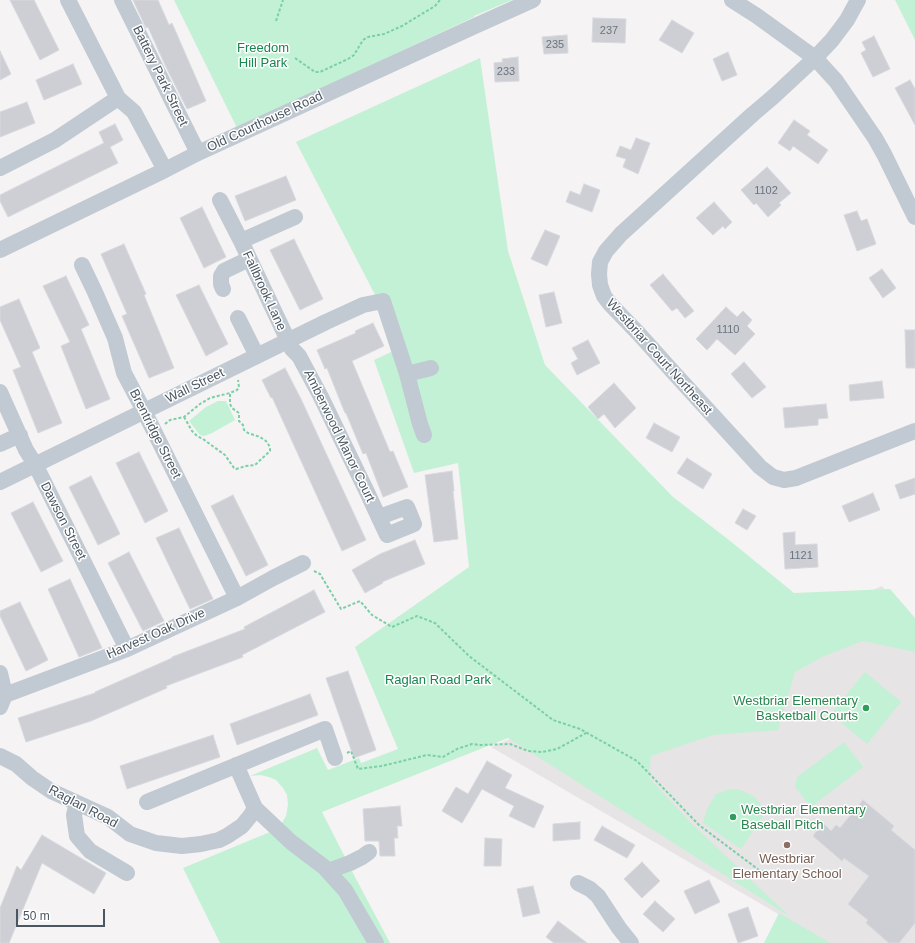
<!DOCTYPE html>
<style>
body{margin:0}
#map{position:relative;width:915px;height:943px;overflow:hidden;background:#f5f3f3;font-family:Helvetica,sans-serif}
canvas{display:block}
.scale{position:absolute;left:16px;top:909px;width:89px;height:18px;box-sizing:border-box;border:2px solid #4a5661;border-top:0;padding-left:5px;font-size:12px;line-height:14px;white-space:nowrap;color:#4a5661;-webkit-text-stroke:3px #fff;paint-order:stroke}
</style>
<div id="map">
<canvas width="915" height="943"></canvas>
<div class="scale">50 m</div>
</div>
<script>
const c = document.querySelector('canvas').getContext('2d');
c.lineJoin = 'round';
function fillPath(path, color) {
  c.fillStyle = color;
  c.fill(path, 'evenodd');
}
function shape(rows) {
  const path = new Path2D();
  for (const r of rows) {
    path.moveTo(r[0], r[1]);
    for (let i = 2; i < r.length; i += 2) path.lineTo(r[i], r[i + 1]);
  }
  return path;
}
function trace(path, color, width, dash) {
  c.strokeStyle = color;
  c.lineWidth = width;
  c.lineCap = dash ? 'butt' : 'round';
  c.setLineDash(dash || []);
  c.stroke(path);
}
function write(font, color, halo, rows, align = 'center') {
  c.font = font + ' Helvetica,sans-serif';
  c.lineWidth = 3;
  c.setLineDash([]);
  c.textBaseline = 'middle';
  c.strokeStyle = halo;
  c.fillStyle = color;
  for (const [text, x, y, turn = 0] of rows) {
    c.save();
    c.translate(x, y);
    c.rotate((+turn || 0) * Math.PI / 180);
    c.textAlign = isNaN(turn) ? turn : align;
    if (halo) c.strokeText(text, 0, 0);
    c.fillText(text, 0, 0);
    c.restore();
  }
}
const education = shape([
 [882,586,915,626,915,943,828,943,491,747]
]);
const green = shape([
 [174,0,512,0,474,16,474,17,237,128],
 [895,0,915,0,915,40],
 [480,58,508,251,545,365,673,497,729,540,794,593,890,589,915,618,915,652,863,641,824,656,795,672,778,730,713,735,651,756,649,778,690,822,789,916,508,738,322,812,355,877,390,943,220,943,183,868,270,832,277,828,282,823,286,816,288,805,287,795,283,788,276,780,269,777,260,775,250,776,317,748,328,770,359,758,361,763,398,749,355,647,469,567,458,463,414,473,374,360,402,347,296,142],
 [218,401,226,401,235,420,212,433,204,436,200,435,189,421,206,407],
 [865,672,901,702,867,744,831,714],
 [844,742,863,767,811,807,795,787,797,777],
 [738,789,755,797,766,812,741,849,703,823,707,809,716,794,727,790],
 [779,913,830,943,764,943]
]);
const building = shape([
 [10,0,34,0,59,50,40,60,10,0],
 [133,0,158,0,169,25,172,23,206,101,187,109,165,65,148,27,146,28,133,0],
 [593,18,626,19,625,43,592,42,593,18],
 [672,20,694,33,682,53,659,40,672,20],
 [567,35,568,53,544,54,542,37,567,35],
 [874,36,890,69,873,77,861,53,866,50,862,42,874,36],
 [0,51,11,74,0,80,0,51],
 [728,52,737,75,722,81,713,59,728,52],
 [518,57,519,81,495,82,494,63,503,62,502,59,518,57],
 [73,64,82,84,44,100,36,80,73,64],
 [910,80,915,89,915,125,895,88,910,80],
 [27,102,35,123,0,137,0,112,27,102],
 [794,120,810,131,807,135,828,150,818,164,793,146,790,151,778,143,794,120],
 [115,124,123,140,110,147,118,163,8,217,0,201,0,195,104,143,99,132,115,124],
 [636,138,650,143,638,174,623,167,626,159,616,156,620,146,631,150,636,138],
 [767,167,791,193,779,203,781,205,768,217,756,203,754,205,741,190,767,167],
 [286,176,296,200,245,221,235,196,286,176],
 [584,184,600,190,592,212,566,202,570,191,580,195,584,184],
 [714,202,732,222,725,229,723,226,713,235,696,218,714,202],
 [202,207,226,257,204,268,180,218,202,207],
 [857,211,861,221,867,219,876,244,857,251,844,215,857,211],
 [545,230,560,236,547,266,531,259,545,230],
 [294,239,323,299,300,310,270,250,294,239],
 [124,244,146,294,144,295,174,368,149,378,122,316,127,314,101,254,124,244],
 [882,269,896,288,883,298,869,278,882,269],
 [663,274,694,311,685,318,677,308,672,311,650,285,663,274],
 [66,276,89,325,81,329,110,399,86,409,61,346,70,342,43,286,66,276],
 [199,285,228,344,206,356,176,295,199,285],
 [554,292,562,323,546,327,539,295,554,292],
 [19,299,40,348,32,352,62,423,38,433,13,370,21,367,0,320,0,307,19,299],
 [726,307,737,317,743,311,752,320,747,326,755,334,735,355,717,339,707,350,696,339,726,307],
 [373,323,384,346,352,361,390,452,393,451,408,487,383,497,366,453,363,454,346,413,345,413,327,368,325,369,317,350,356,333,355,331,373,323],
 [905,330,915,330,915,368,906,368,905,330],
 [588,340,600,363,577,375,571,363,578,359,572,348,588,340],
 [744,362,766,387,752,398,731,374,744,362],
 [285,368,301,399,366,540,342,551,272,397,271,398,262,380,285,368],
 [882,381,884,398,850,401,849,385,882,381],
 [614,383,636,408,615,428,604,414,598,419,588,407,614,383],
 [826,404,828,418,818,419,818,425,785,428,783,408,826,404],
 [654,423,680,437,672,452,646,438,654,423],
 [139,452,168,511,145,523,116,463,139,452],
 [687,458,712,474,703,489,677,473,687,458],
 [452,471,454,491,453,491,458,539,434,542,425,475,452,471],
 [91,476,120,534,98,545,69,487,91,476],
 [915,478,915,494,900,499,895,485,915,478],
 [873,493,880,510,849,522,842,506,873,493],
 [233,495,268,565,246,576,211,506,233,495],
 [33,502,63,561,41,572,11,513,33,502],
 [743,509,756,516,747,530,735,523,743,509],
 [179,528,213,599,190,609,156,538,179,528],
 [795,532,795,545,817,544,818,567,785,569,783,533,795,532],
 [415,540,425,564,382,582,383,583,365,593,352,570,380,554,415,540],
 [129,552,164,621,143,631,108,563,129,552],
 [70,579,102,648,79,657,48,589,70,579],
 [314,590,325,612,242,655,243,657,166,686,167,688,91,721,26,742,18,718,95,693,95,692,172,658,172,657,245,629,244,627,314,590],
 [20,602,48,660,26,671,0,616,0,611,20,602],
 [348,671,376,750,354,758,326,678,348,671],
 [310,694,318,715,237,745,230,724,310,694],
 [213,735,220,757,127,789,120,766,213,735],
 [487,761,512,775,505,788,544,806,534,828,509,816,514,806,482,789,462,823,442,811,456,787,468,794,487,761],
 [863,800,894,826,891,830,915,850,915,923,899,943,889,943,866,923,868,920,848,904,869,876,844,858,842,861,813,836,823,823,831,831,836,825,840,828,863,800],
 [400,806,402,826,397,826,398,838,394,838,395,856,380,856,379,841,365,841,363,809,400,806],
 [580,822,580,839,553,841,553,824,580,822],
 [602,826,635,845,627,858,594,840,602,826],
 [42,835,106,873,94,894,42,863,9,943,0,943,0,908,17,866,21,870,42,835],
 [485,838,502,839,501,866,484,866,485,838],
 [642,862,660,881,642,898,624,879,642,862],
 [709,880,720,902,695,914,684,891,709,880],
 [533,886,540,913,523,917,517,889,533,886],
 [655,901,675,919,663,932,643,914,655,901],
 [748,907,758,936,738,943,728,914,748,907],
 [558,921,587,943,554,943,546,937,558,921]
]);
const path = shape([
 [276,21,283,0],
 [295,58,315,72,320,72,348,59,354,55,363,40,368,37,384,34,402,26,435,6,440,0],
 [184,417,192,431,197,436,203,439,225,455,234,468,236,469,246,466,255,465,270,451,270,447,266,441,260,437,248,433,244,430,243,425,239,421,239,413,232,408,230,404,230,393],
 [165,424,170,420,184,417,200,404,210,398,230,393,237,390,239,387,238,380],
 [314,571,320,574,341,609,360,601,372,615,392,627,417,616,435,623,469,656,553,720,580,729,637,761,699,825,759,870,772,875],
 [347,753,351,751,358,769,382,766,427,755,443,757,457,749,472,744,480,745,510,744,528,751,542,752,557,749,586,733]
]);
const minor = shape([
 [68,0,118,98,134,112,165,170],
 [122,0,198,153],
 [732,0,757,16,815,58,836,81,875,138,884,154,915,217],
 [858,0,847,20,832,40,815,58,773,97,753,114,621,234,606,251,600,262,599,274,600,285,604,296,610,304,639,334,674,373,760,467,773,477,784,480,796,478,915,431],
 [0,168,55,140,118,98],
 [220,200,241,241],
 [295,217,241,241,292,349,299,356,320,395,367,492,387,535,414,524,407,507,379,517],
 [0,250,165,170,198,153,475,26,533,0],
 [82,265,94,290,115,338,124,373,144,411,237,598],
 [223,289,221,284,221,276,224,271,249,259],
 [238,318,257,356],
 [407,374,420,424,424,435],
 [0,392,26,450,35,464,127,649],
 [0,444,20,435],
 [0,482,326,322,363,305,383,301,407,374,431,368],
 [0,673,5,695,0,707],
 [5,695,127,649,237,598,273,578,303,563],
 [0,756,16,764,32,778,51,791,108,817,130,834,156,843,182,846,201,844,219,840,227,836,242,826,251,815,255,808],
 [236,765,255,808,291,842,324,867,345,890,376,943],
 [147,802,325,729,335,758],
 [77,803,74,815,77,836,90,851,127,873],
 [328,871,350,863,362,857,369,852],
 [578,883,590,889,598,896,619,928,631,943]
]);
const markers = [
 [866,708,4,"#2e9e5b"],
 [733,817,4,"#2e9e5b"],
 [787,845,4,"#8d6e63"]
];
const numberNames = [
 ["237",609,31],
 ["235",555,45],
 ["233",506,72],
 ["1102",766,191],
 ["1110",728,330],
 ["1121",801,556]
];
const parkNames = [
 ["Freedom",263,48],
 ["Hill Park",263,63],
 ["Raglan Road Park",438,680]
];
const streetNames = [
 ["Battery Park Street",160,76,64],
 ["Old Courthouse Road",265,122,-25],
 ["Fallbrook Lane",264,291,65],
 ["Westbriar Court Northeast",659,357,48],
 ["Wall Street",195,386,-26],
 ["Brentridge Street",155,434,63],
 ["Amberwood Manor Court",339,436,64],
 ["Dawson Street",63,521,63],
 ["Harvest Oak Drive",156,634,-24],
 ["Raglan Road",83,807,28]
];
const leisureNames = [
 ["Westbriar Elementary",858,701],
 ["Basketball Courts",858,716],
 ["Westbriar Elementary",741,810,"left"],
 ["Baseball Pitch",741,825,"left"]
];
const educationNames = [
 ["Westbriar",787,859],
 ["Elementary School",787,874]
];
fillPath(education, '#e6e4e5');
fillPath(green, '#c3f1d5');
fillPath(building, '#cdcfd5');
trace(building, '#d7d9de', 1);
trace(path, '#7ad0a6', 2, [3, 2]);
trace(minor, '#c1cad2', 16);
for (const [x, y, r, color] of markers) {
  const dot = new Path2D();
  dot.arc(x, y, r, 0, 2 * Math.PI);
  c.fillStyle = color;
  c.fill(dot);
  trace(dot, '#fff', 1.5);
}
write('11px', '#6b747e', null, numberNames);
write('13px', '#17864f', '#fff', parkNames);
write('13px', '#4a5661', '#fff', streetNames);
write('13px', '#27864d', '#fff', leisureNames, 'right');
write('13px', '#785e54', '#fff', educationNames);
</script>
